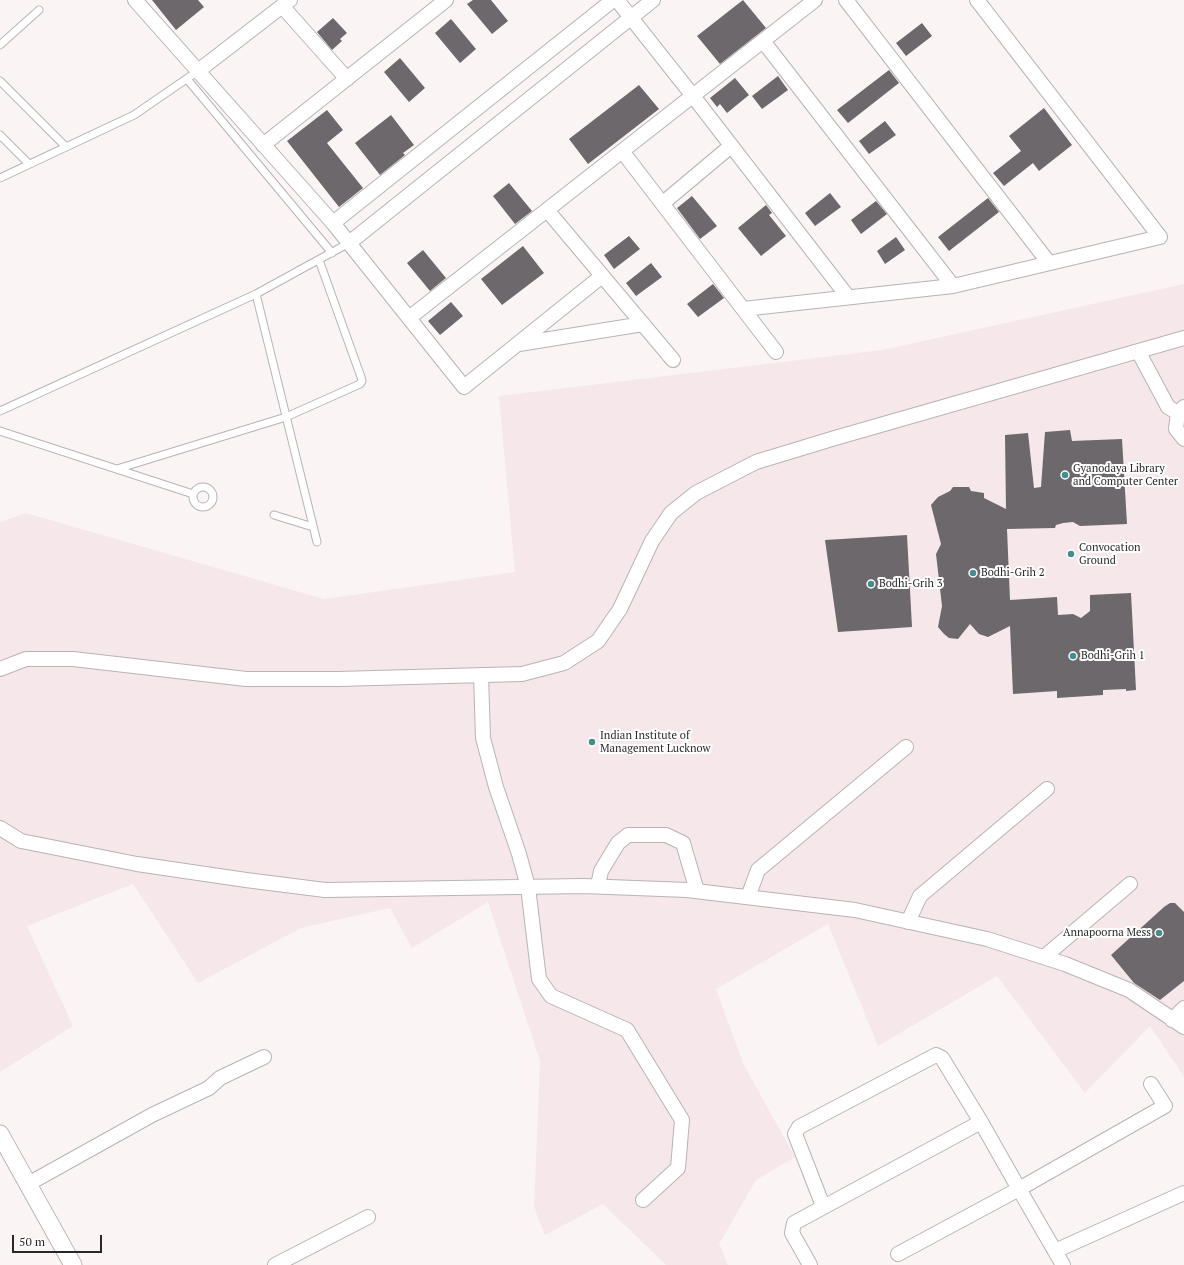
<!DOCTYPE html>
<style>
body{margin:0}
#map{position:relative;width:1184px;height:1265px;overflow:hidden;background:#faf4f5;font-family:"PT Serif",serif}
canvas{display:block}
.scale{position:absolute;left:12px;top:1235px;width:90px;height:18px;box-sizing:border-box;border:2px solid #292727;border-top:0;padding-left:5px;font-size:12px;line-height:14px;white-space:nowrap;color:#292727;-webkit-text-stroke:3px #fff;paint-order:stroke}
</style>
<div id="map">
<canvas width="1184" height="1265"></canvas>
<div class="scale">50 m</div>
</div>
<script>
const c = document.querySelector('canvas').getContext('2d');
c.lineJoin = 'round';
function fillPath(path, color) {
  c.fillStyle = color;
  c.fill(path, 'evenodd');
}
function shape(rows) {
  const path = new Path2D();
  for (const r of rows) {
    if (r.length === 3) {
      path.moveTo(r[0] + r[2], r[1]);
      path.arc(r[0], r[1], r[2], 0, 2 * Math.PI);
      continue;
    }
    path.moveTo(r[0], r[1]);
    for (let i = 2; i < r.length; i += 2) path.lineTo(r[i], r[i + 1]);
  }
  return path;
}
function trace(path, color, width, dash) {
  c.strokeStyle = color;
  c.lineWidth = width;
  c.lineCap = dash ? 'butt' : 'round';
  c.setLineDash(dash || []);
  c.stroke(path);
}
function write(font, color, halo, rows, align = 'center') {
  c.font = font + ' "PT Serif",serif';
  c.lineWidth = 4;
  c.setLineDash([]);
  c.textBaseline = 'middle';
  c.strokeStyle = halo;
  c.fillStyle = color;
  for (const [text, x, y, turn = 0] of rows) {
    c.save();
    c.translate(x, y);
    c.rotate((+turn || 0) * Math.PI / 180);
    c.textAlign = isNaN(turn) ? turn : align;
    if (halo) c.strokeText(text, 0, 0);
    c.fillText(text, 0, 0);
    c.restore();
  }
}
const built = shape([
 [1184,284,1184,1077,1150,1026,1085,1093,997,976,878,1046,828,924,716,989,744,1065,795,1157,756,1180,719,1244,728,1265,666,1265,603,1204,545,1235,534,1207,540,1061,488,902,412,948,390,908,301,928,198,983,133,884,27,926,73,1026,0,1072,0,522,26,513,324,599,515,572,499,396,882,350]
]);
const building = shape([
 [152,0,198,0,204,7,176,30],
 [473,0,491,0,508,21,492,34,467,4],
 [743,0,766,28,720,64,697,36],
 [333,18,347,33,340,39,342,41,332,50,317,32],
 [451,19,476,49,460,63,435,33],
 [922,23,932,36,906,56,896,43],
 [400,58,425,88,409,102,384,72],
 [889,70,899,83,848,123,837,110],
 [778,76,788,90,762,109,752,96],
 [735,78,749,95,727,113,720,104,717,107,710,98],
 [639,85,659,109,588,164,569,139],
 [1044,108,1072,145,1039,171,1033,163,1004,186,993,173,1021,151,1009,136],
 [327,110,343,130,327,143,363,188,339,207,287,141],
 [391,115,414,145,403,153,405,155,380,175,355,143],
 [885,121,896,135,869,154,859,141],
 [509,183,532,211,515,224,493,196],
 [830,193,841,207,815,226,805,213],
 [692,196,717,226,700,239,677,208],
 [988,198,999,212,949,251,938,237],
 [876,201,887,214,861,234,851,220],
 [766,205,772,213,769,215,786,236,761,256,738,228],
 [629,236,640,249,614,269,604,255],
 [896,237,905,250,885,264,877,251],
 [523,246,544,273,502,305,481,279],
 [423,250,446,278,430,291,407,263],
 [651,263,662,277,636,296,626,283],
 [713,284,724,298,698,317,687,304],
 [451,302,463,316,440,335,428,321],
 [1070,430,1072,441,1122,439,1127,524,1080,526,1073,522,1063,523,1056,525,1055,528,1007,529,1010,600,1057,597,1058,615,1073,614,1081,618,1090,611,1090,595,1131,593,1136,690,1126,691,1126,689,1103,690,1103,695,1057,698,1057,691,1013,694,1010,626,988,637,979,634,970,624,958,639,949,638,944,634,938,627,942,606,936,554,941,544,931,505,938,497,950,491,953,487,969,487,971,491,984,493,984,498,1006,509,1005,435,1028,433,1034,488,1041,487,1045,432],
 [907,535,912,627,838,632,825,540],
 [1170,903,1175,903,1184,912,1184,981,1160,1000,1134,983,1111,955,1164,907]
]);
const service = shape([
 [0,45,39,10],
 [187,79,332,253],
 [0,81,66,147],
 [0,135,29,164],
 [0,178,134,115,198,71],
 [256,294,317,542],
 [0,411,256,294,349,243],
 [0,431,193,494],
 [117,469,286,417,360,384,362,381,361,377,319,260],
 [203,497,10],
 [274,515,313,527]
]);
const minor = shape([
 [135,0,333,223,464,387,602,276],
 [617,0,693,96,848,297],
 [846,0,1049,263],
 [282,6,347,79],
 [763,41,953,286],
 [198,71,290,0],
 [263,145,446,0],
 [622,151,776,352],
 [663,203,731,146],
 [547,210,673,360],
 [333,223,613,0],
 [349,243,653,0],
 [743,309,953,286,1160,237,977,0],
 [409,318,815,0],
 [519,344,643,324],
 [1138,351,1168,407,1178,413],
 [1184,407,1178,413,1176,429,1184,439],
 [0,669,26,659,73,659,246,679,338,679,522,674,564,663,598,641,620,609,652,541,671,513,696,493,756,462,835,438,1184,338],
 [481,675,483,738,496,787,519,854,528,887,539,979,551,996,627,1030,682,1120,678,1168,643,1200],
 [0,828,21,841,137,864,246,880,325,890,583,886,687,890,855,910,987,939,1065,964,1129,990,1184,1027],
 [598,886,601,871,618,843,628,835,666,835,683,843,697,891],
 [748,897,758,870,906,747],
 [908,922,920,896,1047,789],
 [1044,957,1130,884],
 [1172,1020,1184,1008],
 [28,1184,152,1115,209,1088,220,1078,264,1057],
 [823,1206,795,1134,799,1127,936,1055,942,1058,981,1122,1019,1189,1063,1265],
 [1055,1251,1184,1193],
 [898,1254,1019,1189,1165,1106,1151,1084],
 [275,1265,368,1217],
 [810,1265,792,1233,794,1223,981,1122]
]);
const tertiary = shape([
 [0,1134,73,1265]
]);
const markers = [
 [1065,475,4,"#458d8e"],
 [1071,554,4,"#458d8e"],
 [973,573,4,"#458d8e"],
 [871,584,4,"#458d8e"],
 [1073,656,4,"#458d8e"],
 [592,742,4,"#458d8e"],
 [1159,933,4,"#458d8e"]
];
const poiNames = [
 ["Gyanodaya Library",1073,469],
 ["and Computer Center",1073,482],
 ["Convocation",1079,548],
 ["Ground",1079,561],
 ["Bodhi-Grih 2",981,573],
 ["Bodhi-Grih 3",879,584],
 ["Bodhi-Grih 1",1081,656],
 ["Indian Institute of",600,736],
 ["Management Lucknow",600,749],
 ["Annapoorna Mess",1151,933,"right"]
];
fillPath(built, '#f6e7ea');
fillPath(building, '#6c686b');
trace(service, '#b9b3b4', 9);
trace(minor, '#b9b3b4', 16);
trace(tertiary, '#b9b3b4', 19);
trace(service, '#fff', 7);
trace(minor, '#fff', 14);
trace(tertiary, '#fff', 17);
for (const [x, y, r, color] of markers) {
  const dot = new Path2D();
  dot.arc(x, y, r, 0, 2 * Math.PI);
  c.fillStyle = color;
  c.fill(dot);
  trace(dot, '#fff', 1.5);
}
write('11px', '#292727', '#fff', poiNames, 'left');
</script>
